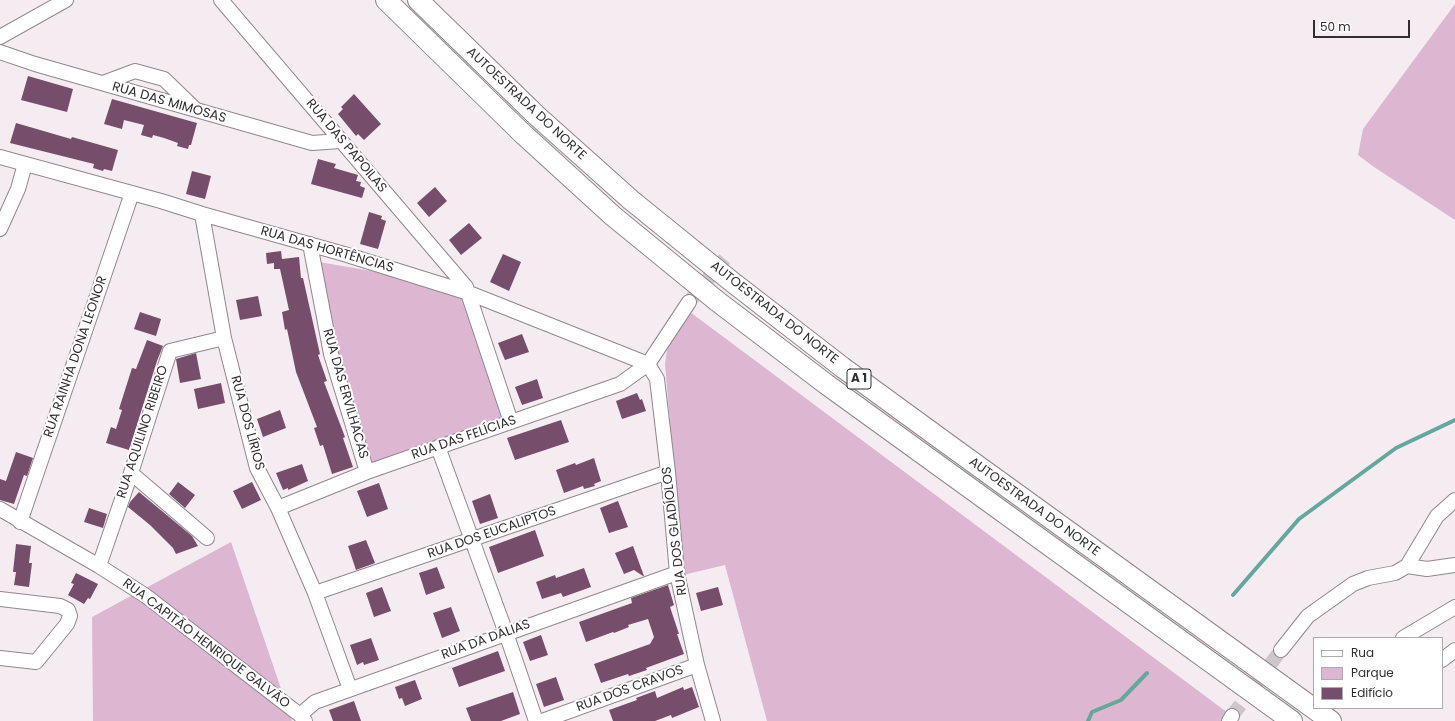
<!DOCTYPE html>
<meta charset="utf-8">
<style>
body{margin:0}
#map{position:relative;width:1455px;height:721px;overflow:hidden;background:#f4ecf1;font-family:Poppins,sans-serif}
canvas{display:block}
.legend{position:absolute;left:1313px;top:637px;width:130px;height:72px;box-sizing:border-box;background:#fff;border:1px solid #adabac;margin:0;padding:5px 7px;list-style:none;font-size:12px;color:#312e30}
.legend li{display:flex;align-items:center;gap:8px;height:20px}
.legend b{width:20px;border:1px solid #adabac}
.scale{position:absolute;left:1313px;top:20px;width:97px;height:18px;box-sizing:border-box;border:2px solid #312e30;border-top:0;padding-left:5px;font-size:12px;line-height:14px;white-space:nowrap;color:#312e30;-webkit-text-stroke:3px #fff;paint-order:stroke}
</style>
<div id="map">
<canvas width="1455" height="721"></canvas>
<ul class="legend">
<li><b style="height:5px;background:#fff"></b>Rua</li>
<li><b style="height:11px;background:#ddb7d1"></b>Parque</li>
<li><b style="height:11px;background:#764e6b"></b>Edifício</li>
</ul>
<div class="scale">50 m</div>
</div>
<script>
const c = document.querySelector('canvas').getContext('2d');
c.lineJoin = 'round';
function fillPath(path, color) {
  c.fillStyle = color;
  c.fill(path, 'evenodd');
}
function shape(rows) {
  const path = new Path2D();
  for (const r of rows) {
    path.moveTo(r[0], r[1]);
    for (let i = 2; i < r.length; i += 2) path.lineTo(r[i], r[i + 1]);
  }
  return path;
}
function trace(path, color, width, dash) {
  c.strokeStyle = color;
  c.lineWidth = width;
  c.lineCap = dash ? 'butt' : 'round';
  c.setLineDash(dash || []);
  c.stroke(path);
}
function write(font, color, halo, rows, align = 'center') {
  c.font = font + ' Poppins,sans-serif';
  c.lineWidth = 4;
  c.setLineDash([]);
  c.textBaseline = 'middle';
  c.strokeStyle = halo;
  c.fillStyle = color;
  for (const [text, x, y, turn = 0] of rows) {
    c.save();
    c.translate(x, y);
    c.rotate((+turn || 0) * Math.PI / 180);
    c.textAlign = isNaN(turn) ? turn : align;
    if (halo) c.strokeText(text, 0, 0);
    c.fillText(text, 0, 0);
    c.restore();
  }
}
const green = shape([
 [1455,4,1455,220,1374,167,1358,155,1363,129],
 [313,261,466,287,503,422,367,472],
 [690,312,1232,716,1229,721,767,721,725,565,683,575,665,364,667,351,672,338],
 [231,542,292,721,93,721,92,617]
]);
const stream = shape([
 [1233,595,1299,519,1396,448,1455,420],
 [1088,721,1092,712,1121,700,1147,673]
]);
const building = shape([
 [28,76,73,89,67,112,21,100],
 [354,94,381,124,364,140,358,134,356,136,338,114,343,109,341,107],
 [112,99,197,123,191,145,189,145,188,149,177,146,178,143,164,138,153,135,152,138,141,135,144,125,124,120,122,129,104,124],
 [16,123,71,139,72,137,118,150,112,171,104,169,103,171,93,168,94,164,10,143],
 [318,159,336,164,334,168,358,175,356,181,361,182,360,186,365,188,362,198,311,184],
 [192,171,211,176,205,199,186,194],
 [435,187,447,201,429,217,417,203],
 [369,212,382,216,381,219,386,221,378,249,360,244],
 [469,223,482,238,461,255,449,240],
 [281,251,282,259,299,257,301,278,303,278,320,354,318,355,327,381,324,382,345,437,343,438,353,467,332,474,323,445,320,446,314,428,317,427,296,372,287,329,285,330,282,312,289,310,280,269,274,269,274,263,267,264,266,253],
 [503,254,521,262,509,291,490,282],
 [258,296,262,316,240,320,236,300],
 [140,312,161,319,156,336,134,329],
 [522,334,529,352,505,360,498,343],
 [147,340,163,346,157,361,129,450,106,443,111,427,116,429,122,410,119,409,132,368,136,369],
 [196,353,201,379,180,383,176,359],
 [537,379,543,398,522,405,515,387],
 [221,383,225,403,198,409,194,389],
 [637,393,640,400,642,399,646,411,622,419,616,401],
 [280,410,286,428,263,437,257,419],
 [561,420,569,442,515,460,507,438],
 [16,452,33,458,27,476,24,475,14,504,0,500,0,479,6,481],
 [594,458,601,481,594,484,595,486,584,489,583,486,564,493,556,470,575,463,576,465],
 [302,464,308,481,288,490,288,488,283,490,276,473],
 [178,482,195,495,185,508,169,494],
 [252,482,261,500,242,509,233,491],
 [379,483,388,509,367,517,357,491],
 [139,492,192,536,198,546,176,554,173,548,150,525,128,507,130,502],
 [490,494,498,518,480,524,472,501],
 [618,501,628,527,609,533,600,508],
 [89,508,107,514,103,528,84,522],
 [535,530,544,556,498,573,489,547],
 [366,540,375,563,356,570,348,546],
 [16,544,31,546,29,563,32,563,29,587,14,585,16,572,13,572],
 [633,546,644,576,643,576,634,570,624,574,615,553],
 [437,567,445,588,426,595,419,573],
 [584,568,591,587,563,597,561,593,542,599,536,582,555,575,556,578],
 [76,573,98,584,90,599,88,598,84,604,68,595,74,584,71,583],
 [668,585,674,605,670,607,679,634,677,634,684,654,646,668,647,670,629,676,628,674,601,683,594,664,650,644,654,637,648,619,628,625,629,627,614,633,613,632,586,642,579,622,632,603,631,598],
 [382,587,391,611,374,617,366,593],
 [718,587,723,605,701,611,696,593],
 [451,607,460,631,442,638,433,613],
 [541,635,548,655,530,661,523,642],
 [371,638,379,660,364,665,363,662,357,665,350,645],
 [498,651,505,671,459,687,452,668],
 [556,677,564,700,544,707,536,684],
 [415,680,422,699,405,706,402,698,399,699,395,687],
 [683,687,684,690,692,687,699,707,672,718,671,715,655,721,613,721,609,710,637,700,636,698,655,691,657,698],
 [513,692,520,714,501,721,471,721,466,708],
 [354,701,361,721,333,721,329,710]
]);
const minorTunnel = shape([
 [689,302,727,256],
 [1232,716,1281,650]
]);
const minor = shape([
 [221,0,466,287,511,422],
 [0,37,66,0],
 [0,52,35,64,312,143,340,141],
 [103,83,135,71,164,79,195,109],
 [0,157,161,201,202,214,344,254,469,293,648,364],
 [202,214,224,338,257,468,278,508,315,593,350,689],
 [0,229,18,189,25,164],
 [310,244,331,354,367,472],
 [648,364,657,379,668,472,677,573,697,665,713,721],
 [438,447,506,633,536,721],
 [131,473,207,538],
 [278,508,367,472,620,384,648,364,689,302],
 [0,509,99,566,146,596,300,715,305,721],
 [20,522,132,193],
 [99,566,131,473,170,351,224,338],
 [1407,566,1427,569,1455,565],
 [315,593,668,472],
 [0,599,60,606,68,610,70,616,67,624,36,662,0,658],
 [1403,638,1455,607],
 [1281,650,1308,616,1353,584,1368,578,1395,573,1407,566,1437,516,1455,500],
 [1442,660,1455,650],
 [300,715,315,702,677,573],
 [542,721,697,665],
 [1229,721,1232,716]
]);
const highway = shape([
 [386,0,522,133,613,216,717,301,826,384,1292,721],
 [418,0,537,116,631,200,731,281,842,367,949,445,1331,721]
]);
const shields = [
 [859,379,24]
];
const shieldNames = [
 ["A 1",859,379]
];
const streetNames = [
 ["RUA DAS MIMOSAS",169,103,16],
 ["AUTOESTRADA DO NORTE",526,104,43],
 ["RUA DAS PAPOILAS",346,146,50],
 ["RUA DAS HORTÊNCIAS",327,250,16],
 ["AUTOESTRADA DO NORTE",774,313,38],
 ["RUA RAINHA DONA LEONOR",76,357,-71],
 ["RUA DAS ERVILHACAS",345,394,74],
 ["RUA DOS LÍRIOS",247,423,75],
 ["RUA AQUILINO RIBEIRO",143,432,-72],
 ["RUA DAS FELÍCIAS",464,438,-19],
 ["AUTOESTRADA DO NORTE",1034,507,36],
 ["RUA DOS GLADÍOLOS",675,531,-97],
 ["RUA DOS EUCALIPTOS",492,533,-19],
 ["RUA DA DÁLIAS",486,640,-20],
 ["RUA CAPITÃO HENRIQUE GALVÃO",206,644,37],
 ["RUA DOS CRAVOS",630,689,-20]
];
fillPath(green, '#ddb7d1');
trace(stream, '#66a79b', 4);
fillPath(building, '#764e6b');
trace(minorTunnel, '#cdc6ca', 14, [14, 7]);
trace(minor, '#8f888d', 16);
trace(highway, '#8f888d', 22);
trace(minor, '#fff', 14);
trace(highway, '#fff', 20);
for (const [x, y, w] of shields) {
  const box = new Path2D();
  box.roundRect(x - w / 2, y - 10, w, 20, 3);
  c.fillStyle = '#fff';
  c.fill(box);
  trace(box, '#312e30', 1);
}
write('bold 12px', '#312e30', null, shieldNames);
write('13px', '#312e30', '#fff', streetNames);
</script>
